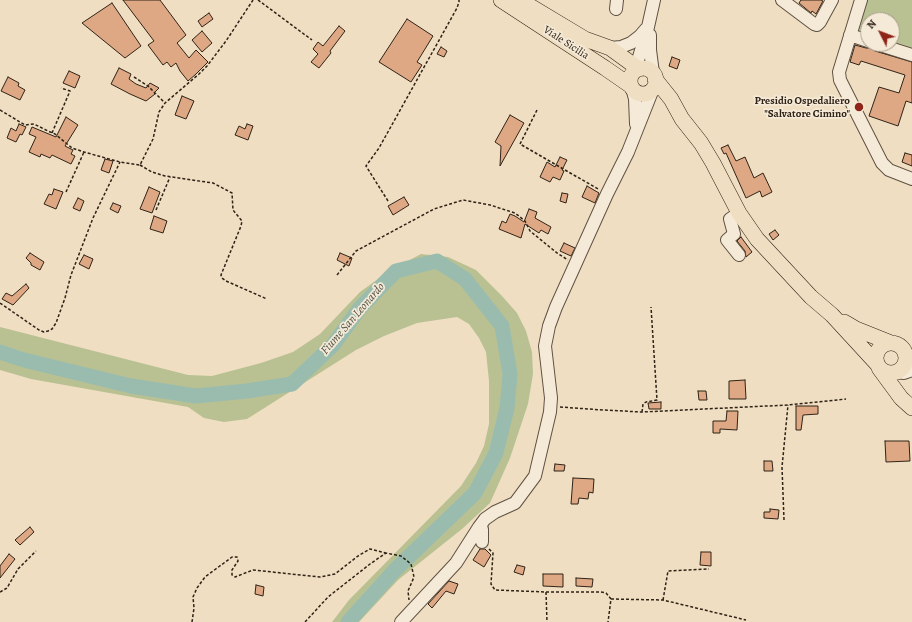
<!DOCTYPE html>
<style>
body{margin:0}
#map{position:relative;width:912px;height:622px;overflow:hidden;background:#efdec1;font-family:Alegreya,serif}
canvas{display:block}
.north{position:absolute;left:860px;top:12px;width:40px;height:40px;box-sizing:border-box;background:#f5ead7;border:1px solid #a69a8a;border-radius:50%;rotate:312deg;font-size:11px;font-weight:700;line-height:16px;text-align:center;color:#2f2217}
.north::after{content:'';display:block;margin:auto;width:14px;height:18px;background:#8f2418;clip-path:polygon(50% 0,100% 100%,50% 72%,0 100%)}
</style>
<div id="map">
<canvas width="912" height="622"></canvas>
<div class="north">N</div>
</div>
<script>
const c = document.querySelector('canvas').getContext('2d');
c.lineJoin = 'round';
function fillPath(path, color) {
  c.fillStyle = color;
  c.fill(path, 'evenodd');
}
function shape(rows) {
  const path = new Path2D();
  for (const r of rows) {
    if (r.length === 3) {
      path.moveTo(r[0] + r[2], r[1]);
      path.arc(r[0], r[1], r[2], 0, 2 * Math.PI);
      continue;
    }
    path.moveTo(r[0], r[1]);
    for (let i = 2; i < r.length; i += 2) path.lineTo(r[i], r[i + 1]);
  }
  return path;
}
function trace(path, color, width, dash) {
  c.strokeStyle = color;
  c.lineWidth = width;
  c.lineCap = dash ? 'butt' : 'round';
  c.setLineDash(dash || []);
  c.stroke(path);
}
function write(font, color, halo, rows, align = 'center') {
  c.font = font + ' Alegreya,serif';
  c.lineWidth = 3.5;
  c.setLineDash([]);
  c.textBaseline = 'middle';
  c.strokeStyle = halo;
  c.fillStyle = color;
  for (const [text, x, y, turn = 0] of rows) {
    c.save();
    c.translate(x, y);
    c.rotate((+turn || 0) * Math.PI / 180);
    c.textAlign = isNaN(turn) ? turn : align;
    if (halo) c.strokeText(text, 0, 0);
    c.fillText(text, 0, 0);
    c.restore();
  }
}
const green = shape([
 [867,0,912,0,912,52,892,44,892,20,868,20,868,38,857,34],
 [421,254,448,257,476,270,502,296,517,313,526,331,532,352,533,374,528,404,510,458,490,503,462,529,398,580,359,622,332,622,349,600,461,486,476,463,484,446,489,424,489,381,486,352,479,338,469,324,457,317,417,323,384,336,356,350,247,419,224,422,204,418,188,407,31,379,0,370,0,327,188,375,212,376,261,363,293,352,320,334,360,292,389,271]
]);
const river = shape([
 [0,352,24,360,131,386,196,396,247,391,292,384,333,345,360,308,396,271,437,261,465,279,502,326,510,374,507,408,496,453,475,493,395,570,348,622]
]);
const building = shape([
 [123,0,160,0,186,35,177,43,189,58,196,50,208,62,196,74,188,81,180,71,176,63,171,67,167,62,163,65,148,45,154,41,123,0],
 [801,0,821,0,823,1,816,14,812,11,811,13,799,3,801,0],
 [112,3,141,46,125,58,82,23,112,3],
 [209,13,213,19,202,27,198,21,209,13],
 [407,19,433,36,417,62,422,65,411,82,379,62,407,19],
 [339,26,345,31,330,51,331,53,319,68,311,62,318,54,313,49,318,42,323,46,339,26],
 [202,31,212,43,202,52,192,40,202,31],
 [855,45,866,48,871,48,875,51,912,62,912,103,906,101,898,126,869,116,879,87,899,93,905,75,861,61,859,65,850,62,855,45],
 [441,47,447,51,444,57,437,54,441,47],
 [672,57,680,60,677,69,669,66,672,57],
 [119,68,131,74,129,79,136,84,146,88,150,83,159,88,154,93,155,94,146,101,130,94,111,84,119,68],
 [69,71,80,76,75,88,63,83,69,71],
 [8,77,19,83,18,86,25,90,20,100,1,91,8,77],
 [182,96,194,101,186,119,175,115,182,96],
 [510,115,524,123,500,166,501,146,495,142,510,115],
 [66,117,78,125,65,146,73,150,71,154,75,156,71,164,52,155,50,158,41,154,40,157,29,152,36,137,29,134,32,127,56,137,66,117],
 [19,124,26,127,22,135,20,134,16,142,7,138,11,128,16,131,19,124],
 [247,124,253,126,248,140,235,135,239,126,245,129,247,124],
 [728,145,736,161,745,157,754,178,763,173,772,192,762,197,760,191,746,198,726,153,724,154,721,148,728,145],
 [905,153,912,155,912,166,902,162,905,153],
 [560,157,567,160,562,170,564,171,560,180,553,177,550,182,540,177,547,162,555,167,560,157],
 [105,159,113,161,109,173,101,170,105,159],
 [587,186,599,193,595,203,582,197,587,186],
 [149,187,160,192,152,213,140,209,149,187],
 [54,189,63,192,56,209,44,204,49,194,52,195,54,189],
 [562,193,568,194,566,203,560,201,562,193],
 [404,197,409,205,393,215,388,206,404,197],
 [78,198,84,201,80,211,73,208,78,198],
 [113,203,121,206,118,213,110,209,113,203],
 [529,209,537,212,535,218,551,227,548,234,541,230,539,233,525,224,521,238,499,229,502,221,506,223,510,214,515,216,524,222,529,209],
 [154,216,167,221,163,233,150,229,154,216],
 [775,230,779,235,773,240,769,234,775,230],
 [741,237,752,252,746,257,745,251,737,241,741,237],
 [564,243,575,248,571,256,560,251,564,243],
 [30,253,44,262,40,270,31,265,31,263,26,258,30,253],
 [340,253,352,258,349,266,337,260,340,253],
 [84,255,93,259,89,269,79,264,84,255],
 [26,284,29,288,13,305,2,299,6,293,12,296,26,284],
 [745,380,746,399,729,399,729,381,745,380],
 [698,391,706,391,707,400,699,400,698,391],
 [661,402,661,409,649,409,648,403,661,402],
 [796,406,818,406,818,414,803,415,801,430,796,430,796,406],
 [727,411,738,411,737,430,720,429,720,433,713,433,713,421,726,421,727,411],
 [885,441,909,441,910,461,886,462,885,441],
 [764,461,772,461,773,471,764,471,764,461],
 [555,464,565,465,564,471,554,471,555,464],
 [573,478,594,479,593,493,589,492,588,499,579,498,578,504,571,504,573,478],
 [770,509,779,510,778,519,764,518,764,512,770,512,770,509],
 [30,527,34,532,20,545,15,540,30,527],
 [480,549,485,549,491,555,484,567,473,560,480,549],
 [701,552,711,552,711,566,700,565,701,552],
 [9,554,15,559,0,578,0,566,9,554],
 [517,565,525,567,523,575,514,572,517,565],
 [543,574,563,574,563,587,543,586,543,574],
 [576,578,593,579,592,587,576,586,576,578],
 [449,581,458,584,454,594,446,591,432,608,428,604,449,581],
 [256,585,264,587,263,596,255,594,256,585]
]);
const path = shape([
 [258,0,312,40],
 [134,77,148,86,165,103],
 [0,110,25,125,34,124,48,131,55,134,72,148,84,152,120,162,140,165,153,139,159,112,165,103,199,74,207,66,226,41,253,0],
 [537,110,520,144,598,189],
 [52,133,70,91,61,88],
 [140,165,152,172,165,176,213,183,232,193,233,210,242,221,241,226,221,275,222,278,226,281,267,299],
 [66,192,84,152],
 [388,201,366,166,379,148,457,8,459,2,459,0],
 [156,210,170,177],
 [337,275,356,251,434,209,463,200,490,205,515,213,525,221,530,231,557,253,568,260],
 [0,303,39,330,44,332,48,331,52,329,56,323,65,298,71,275,93,218,120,162],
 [560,407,603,410,642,412,788,405,846,399],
 [642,412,643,404,646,402,657,400,651,307],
 [784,520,782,467,788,405],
 [489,549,493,553,491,584,495,590,546,592,601,592,606,593,611,599,608,622],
 [0,592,7,588,18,569,36,551],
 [546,592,547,622],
 [611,599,663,600,746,620],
 [663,600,668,571,709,569],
 [192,622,194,608,193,597,197,588,205,577,232,557,237,557,238,561,232,570,232,575,235,577,253,570,320,577,335,574,358,556,370,549,386,553],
 [305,622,328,597,370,564,386,553,401,556,411,564,414,577,408,591,409,600]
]);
const minor = shape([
 [782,0,814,24,817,25,820,22,832,0],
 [861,0,839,72,840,80,882,163,889,170,912,179],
 [616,9,617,0],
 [650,35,650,50,653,73],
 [850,35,868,41],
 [877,44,912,55],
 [610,48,621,47,631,43,640,36,646,29],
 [633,72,636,67,648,27,654,0],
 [632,88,635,99,636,124],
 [739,255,727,240,734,234,730,219,739,213],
 [905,356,912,359],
 [895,372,904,373,912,370],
 [482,542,482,529,479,527,485,519,495,512,515,503,535,476,550,412,551,398,545,346,549,326,556,307,607,194,628,152,653,89],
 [401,622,456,563,479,527]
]);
const major = shape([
 [501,0,605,68,631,86],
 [520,0,585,39,610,48,639,69],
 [643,81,13],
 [655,79,671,99,682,119,701,143,713,163,739,213,757,239,811,297,832,315,878,365],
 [844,322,856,329,891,343],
 [891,358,15],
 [879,368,901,398,912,408]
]);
const markers = [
 [859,107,5,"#8f2418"]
];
const streetNames = [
 ["Viale Sicilia",566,43,33]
];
const poiNames = [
 ["Presidio Ospedaliero",850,101],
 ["\"Salvatore Cimino\"",850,114]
];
const waterNames = [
 ["Fiume San Leonardo",353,319,-49]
];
fillPath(green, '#b9c193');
trace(river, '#9abcae', 15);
fillPath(building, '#dea884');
trace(building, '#2f2217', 1);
trace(minor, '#5f5142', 14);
trace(major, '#2f2217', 16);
trace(path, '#2f2217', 1.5, [3, 2]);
trace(minor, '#f5ead7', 12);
trace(major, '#efdec1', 15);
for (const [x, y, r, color] of markers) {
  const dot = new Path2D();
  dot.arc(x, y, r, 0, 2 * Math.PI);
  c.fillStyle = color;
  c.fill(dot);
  trace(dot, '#f5ead7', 1.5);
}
write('11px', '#2f2217', '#f5ead7', streetNames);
write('bold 11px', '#2f2217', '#f5ead7', poiNames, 'right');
write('italic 12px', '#4f5044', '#f5ead7', waterNames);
</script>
